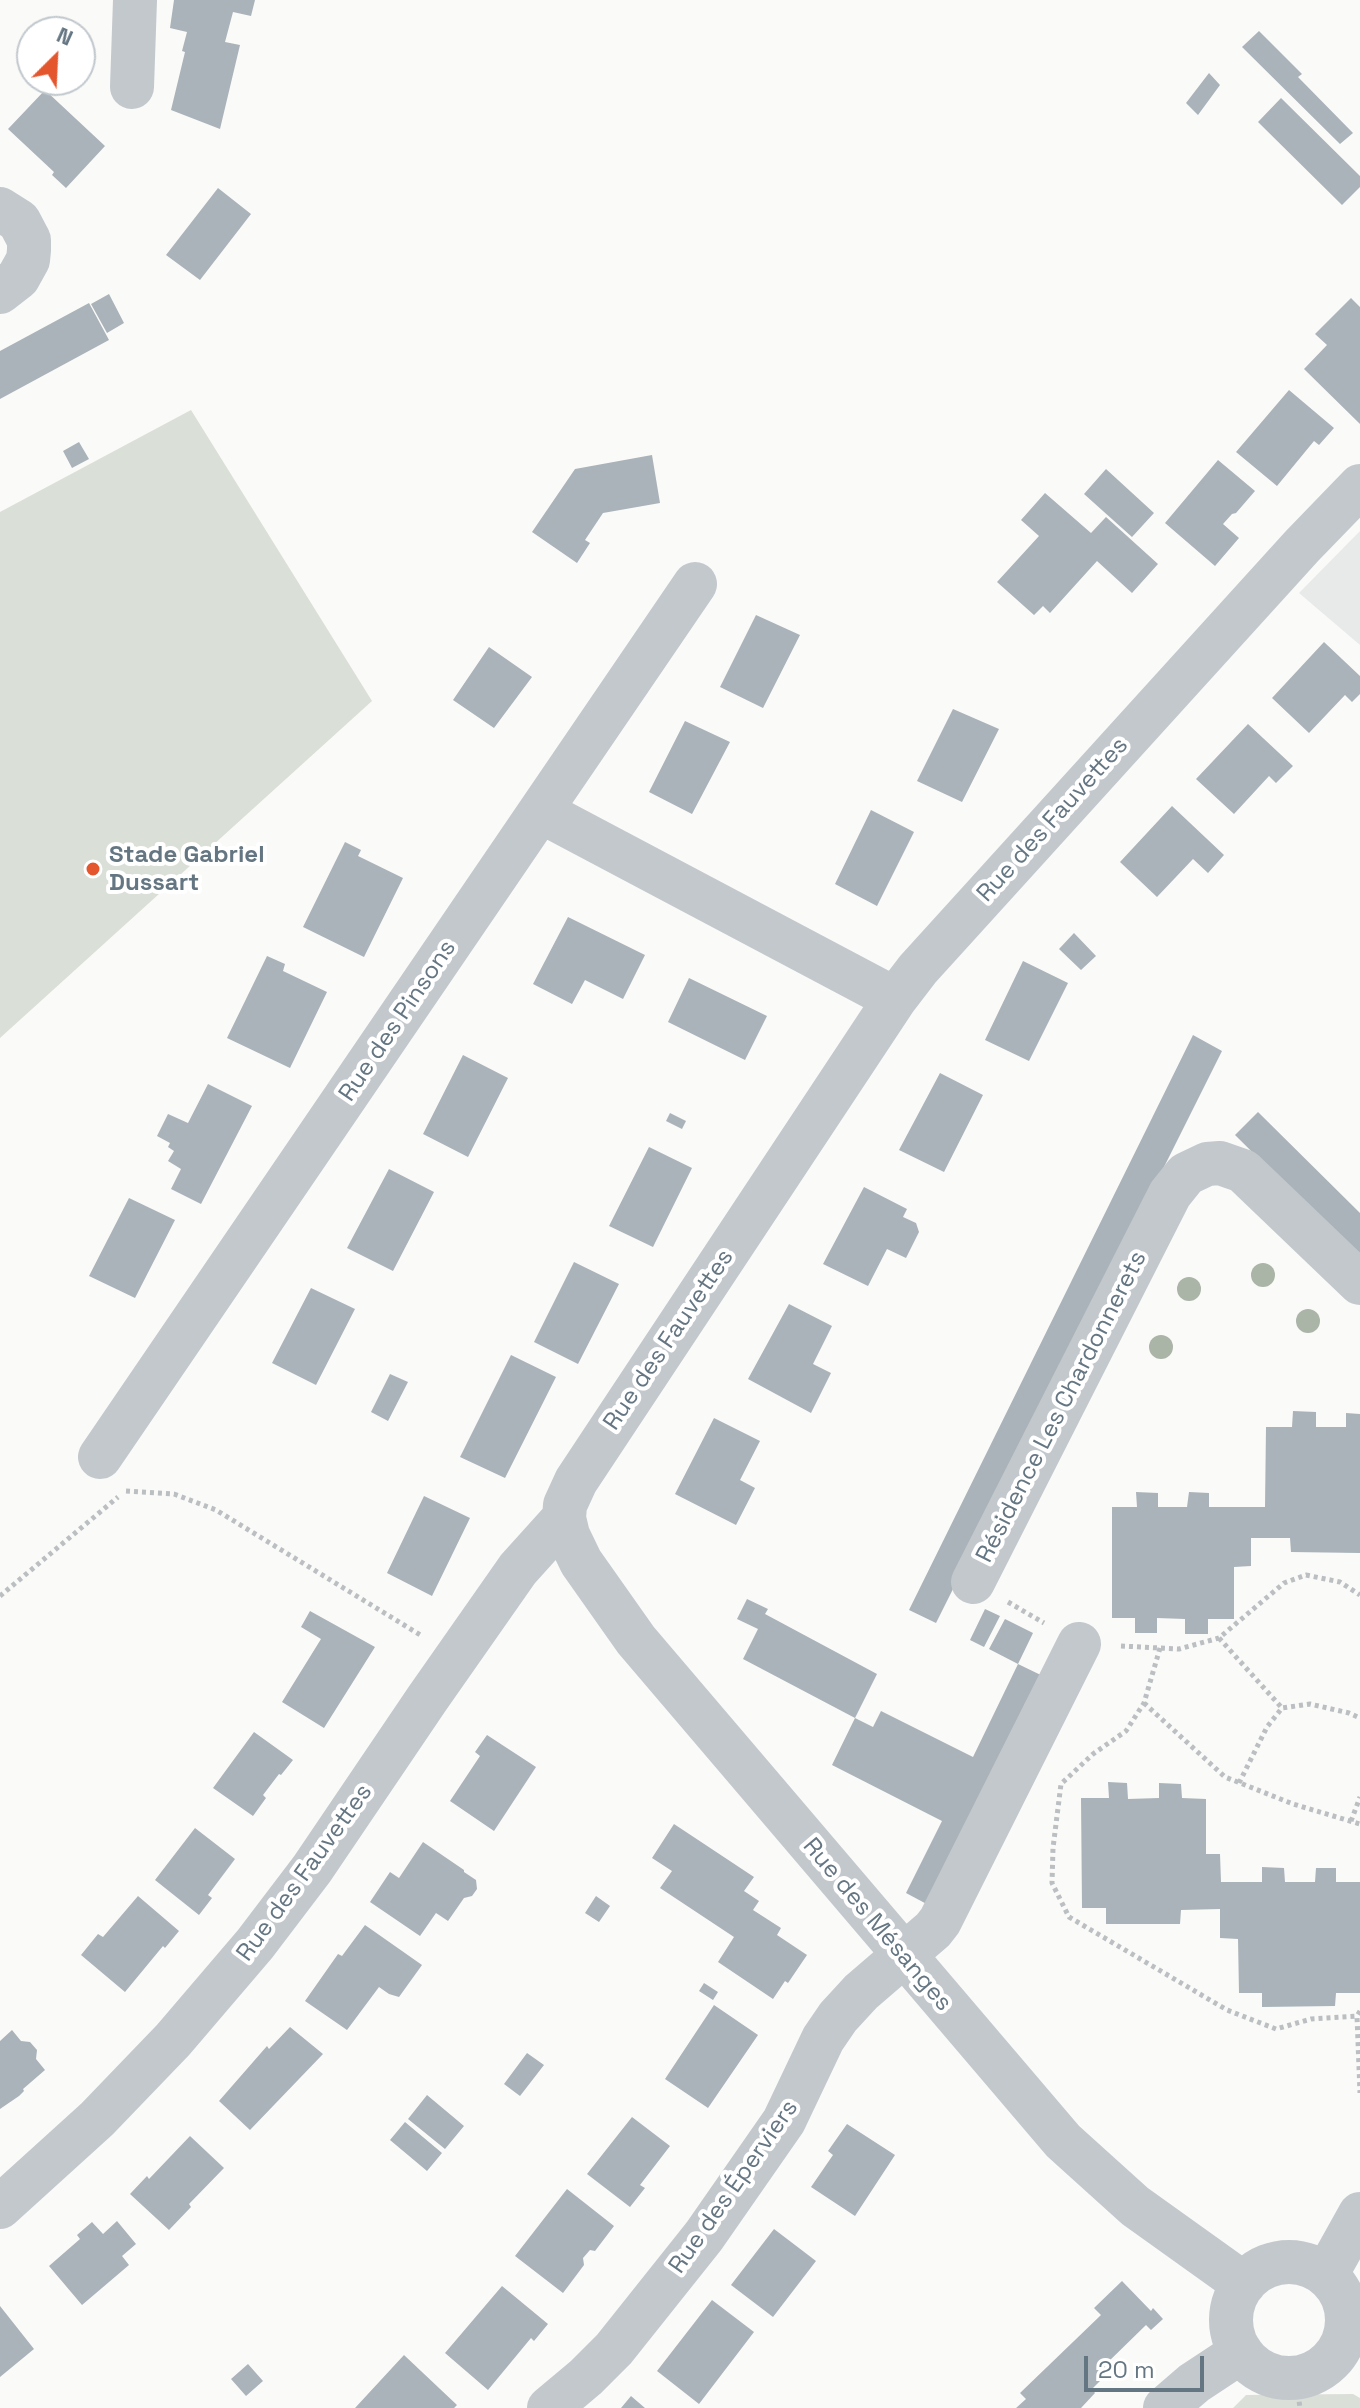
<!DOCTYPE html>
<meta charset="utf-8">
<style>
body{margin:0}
#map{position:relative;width:1360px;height:2408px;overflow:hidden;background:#fafaf8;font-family:"Space Grotesk",sans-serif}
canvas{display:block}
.north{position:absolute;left:16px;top:16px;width:80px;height:80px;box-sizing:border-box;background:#fff;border:2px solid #c1c8cd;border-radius:50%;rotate:24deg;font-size:22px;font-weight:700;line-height:32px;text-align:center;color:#657683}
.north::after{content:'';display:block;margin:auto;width:28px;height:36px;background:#e4572e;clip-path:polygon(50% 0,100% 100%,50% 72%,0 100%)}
.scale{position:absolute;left:1084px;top:2356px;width:120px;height:36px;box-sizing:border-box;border:4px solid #657683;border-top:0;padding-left:10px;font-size:24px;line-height:28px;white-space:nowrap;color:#657683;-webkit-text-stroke:6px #fff;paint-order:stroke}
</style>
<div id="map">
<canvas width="1360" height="2408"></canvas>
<div class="north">N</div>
<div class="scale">20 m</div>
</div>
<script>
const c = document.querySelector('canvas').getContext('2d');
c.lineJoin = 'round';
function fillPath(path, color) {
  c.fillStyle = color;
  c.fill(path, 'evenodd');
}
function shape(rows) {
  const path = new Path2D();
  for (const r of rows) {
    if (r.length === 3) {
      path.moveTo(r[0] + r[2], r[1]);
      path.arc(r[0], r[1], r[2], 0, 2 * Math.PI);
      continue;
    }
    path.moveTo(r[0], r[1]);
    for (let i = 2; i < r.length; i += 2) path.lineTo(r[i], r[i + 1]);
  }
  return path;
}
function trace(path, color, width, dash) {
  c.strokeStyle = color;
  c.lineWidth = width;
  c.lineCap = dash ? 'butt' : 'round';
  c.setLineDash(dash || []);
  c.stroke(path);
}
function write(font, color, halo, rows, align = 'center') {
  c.font = font + ' "Space Grotesk",sans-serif';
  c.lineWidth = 8;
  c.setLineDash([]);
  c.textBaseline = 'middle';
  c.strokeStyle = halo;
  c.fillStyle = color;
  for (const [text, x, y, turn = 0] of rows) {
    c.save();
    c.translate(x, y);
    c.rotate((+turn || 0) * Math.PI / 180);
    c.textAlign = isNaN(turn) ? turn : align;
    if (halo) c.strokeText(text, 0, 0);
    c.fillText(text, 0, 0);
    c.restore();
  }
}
const built = shape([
 [1360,531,1360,645,1299,593]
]);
const green = shape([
 [191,410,372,701,0,1038,0,512],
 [1353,2394,1360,2398,1360,2408,1233,2408,1246,2395]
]);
const building = shape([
 [174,0,255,0,251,16,233,12,225,42,240,45,220,129,171,110,185,52,182,51,187,32,170,28],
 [1259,31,1302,74,1298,77,1353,133,1340,144,1242,47],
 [1209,73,1220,85,1198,115,1186,103],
 [45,90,105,146,66,188,52,175,54,172,8,129],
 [1281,98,1360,176,1360,187,1342,205,1258,122],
 [218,188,251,214,200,280,166,255],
 [109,294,124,323,107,333,91,304],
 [1351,298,1360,307,1360,424,1304,369,1327,345,1315,334],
 [89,303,109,340,0,399,0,351],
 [1289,390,1334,428,1319,445,1314,441,1277,486,1236,452],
 [79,442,89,459,72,468,63,451],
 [652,455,660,503,603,513,585,540,590,543,577,563,532,532,575,469],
 [1218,460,1255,491,1236,513,1232,514,1223,524,1239,538,1215,566,1165,523],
 [1106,469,1154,513,1132,537,1084,494],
 [1045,493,1091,533,1106,517,1158,564,1132,593,1097,561,1050,613,1043,606,1034,615,997,582,1039,536,1021,520],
 [756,615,800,635,763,708,720,687],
 [1324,642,1360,676,1360,694,1352,702,1345,695,1309,733,1272,698],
 [489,647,532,677,494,728,453,700],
 [953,709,999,729,962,802,917,781],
 [685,721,730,742,692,814,649,792],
 [1248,724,1293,766,1276,783,1269,776,1234,814,1196,779],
 [1172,806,1224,855,1208,873,1193,859,1157,897,1120,862],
 [871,810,914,832,877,906,835,884],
 [345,842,361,850,358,856,403,878,364,957,303,927],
 [568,917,645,955,623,999,585,980,572,1004,533,984],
 [1074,933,1096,956,1081,970,1059,949],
 [267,956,285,964,283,971,327,992,290,1068,227,1038],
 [1023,961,1068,983,1029,1061,985,1040],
 [689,978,767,1016,745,1060,668,1022],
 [1193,1035,1222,1051,936,1623,909,1610],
 [463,1055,508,1078,468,1157,423,1134],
 [940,1073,983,1095,944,1172,899,1150],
 [208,1084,252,1106,201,1204,171,1189,181,1169,168,1161,174,1151,168,1147,170,1143,157,1136,168,1114,188,1123],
 [1258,1112,1360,1213,1360,1259,1235,1135],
 [670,1113,686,1121,682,1129,666,1121],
 [649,1147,692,1168,653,1247,609,1226],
 [389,1169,434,1192,393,1271,347,1248],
 [864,1187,907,1209,903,1217,916,1223,919,1232,906,1258,887,1249,868,1286,823,1264],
 [129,1198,175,1220,135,1298,89,1276],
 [574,1262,619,1284,578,1364,534,1342],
 [311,1288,355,1309,316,1385,272,1363],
 [789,1304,832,1326,813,1364,831,1373,811,1413,748,1379],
 [511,1355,556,1377,505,1478,460,1457],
 [390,1374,408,1382,388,1421,371,1412],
 [1293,1411,1316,1412,1316,1427,1346,1427,1346,1413,1360,1414,1360,1553,1291,1552,1290,1538,1251,1538,1251,1566,1234,1567,1234,1619,1208,1619,1208,1634,1185,1634,1185,1619,1157,1618,1157,1633,1135,1633,1135,1618,1112,1618,1112,1507,1137,1507,1136,1492,1158,1493,1158,1507,1187,1507,1189,1492,1209,1493,1209,1507,1265,1507,1266,1427,1292,1427],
 [714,1418,760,1441,740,1480,755,1488,736,1525,675,1494],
 [424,1496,470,1518,432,1596,387,1573],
 [747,1599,768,1609,765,1614,877,1674,855,1718,743,1659,758,1629,737,1619],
 [985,1609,1000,1616,984,1647,970,1640],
 [310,1611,375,1647,324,1728,282,1702,321,1639,301,1627],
 [1005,1619,1033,1633,1018,1664,1049,1679,936,1909,906,1893,942,1821,832,1765,855,1718,873,1727,881,1711,973,1757,1018,1664,989,1649],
 [254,1732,293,1760,281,1775,279,1774,263,1795,266,1798,253,1816,213,1788],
 [487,1735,536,1767,494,1831,450,1801,480,1756,475,1752],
 [1108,1782,1127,1783,1128,1799,1159,1798,1159,1783,1181,1784,1182,1798,1206,1799,1206,1854,1220,1854,1221,1882,1262,1882,1262,1867,1284,1868,1285,1882,1315,1882,1316,1868,1336,1868,1336,1882,1360,1882,1360,1993,1336,1993,1335,2006,1262,2007,1262,1993,1239,1993,1238,1939,1220,1938,1220,1909,1181,1910,1180,1924,1106,1924,1106,1908,1082,1908,1081,1798,1109,1798],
 [674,1824,754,1877,744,1891,759,1901,753,1910,781,1928,777,1935,807,1955,788,1983,785,1981,773,1999,718,1962,734,1937,660,1888,672,1871,652,1858],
 [195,1828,235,1859,208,1895,212,1898,199,1915,155,1880],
 [423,1842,464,1870,464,1872,476,1880,477,1889,472,1896,464,1898,448,1921,436,1913,420,1936,370,1902,390,1872,399,1878],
 [138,1896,179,1931,165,1948,163,1946,125,1992,81,1955,98,1934,103,1937],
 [596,1896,610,1906,599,1922,585,1913],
 [365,1925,422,1965,399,1997,389,1994,379,1987,347,2030,305,2001,338,1954,342,1956],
 [704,1983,718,1992,713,2000,699,1991],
 [714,2005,758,2035,708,2108,665,2079],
 [290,2027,323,2054,250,2130,219,2101,267,2046,269,2049],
 [12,2030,21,2041,30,2042,37,2050,36,2059,45,2070,23,2089,24,2091,19,2096,0,2109,0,2041],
 [527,2053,544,2065,520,2096,504,2084],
 [427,2095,464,2126,445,2149,408,2119],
 [632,2117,670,2146,640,2185,645,2188,630,2207,587,2174],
 [405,2122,442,2153,427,2171,390,2140],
 [847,2124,895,2155,855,2216,811,2187,833,2155,828,2151],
 [190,2136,224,2168,189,2204,191,2207,169,2230,130,2194,147,2176,149,2179],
 [567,2189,614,2226,595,2251,590,2250,583,2258,584,2265,563,2293,515,2256],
 [117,2221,136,2244,122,2256,129,2265,82,2305,49,2266,80,2239,77,2235,92,2222,103,2234],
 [774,2229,816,2261,773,2317,731,2285],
 [1122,2281,1151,2311,1153,2308,1163,2319,1151,2330,1146,2325,1104,2366,1110,2371,1092,2389,1095,2393,1081,2408,1016,2408,1026,2399,1020,2393,1101,2315,1094,2308],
 [502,2286,548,2324,534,2341,531,2338,488,2390,445,2353],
 [712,2300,754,2332,699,2404,657,2371],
 [0,2306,34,2349,0,2377],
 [404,2355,457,2405,454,2408,355,2408],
 [248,2364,263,2381,246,2396,231,2379],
 [631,2396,645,2408,621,2408]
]);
const path = shape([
 [126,1491,174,1494,216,1510,422,1636],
 [0,1596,118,1497],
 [1008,1602,1044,1623],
 [1219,1638,1282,1708],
 [1121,1646,1179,1649,1219,1638,1284,1583,1306,1575,1340,1582,1360,1595],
 [1160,1648,1144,1703,1126,1731,1093,1754,1061,1784,1053,1848,1052,1883,1069,1917,1227,2010,1276,2029,1311,2019,1357,2016],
 [1144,1703,1225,1777,1293,1804,1360,1824],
 [1239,1783,1267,1727,1282,1708,1310,1704,1349,1713,1360,1718],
 [1351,1821,1360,1797],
 [1360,2011,1357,2016,1360,2093],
 [1296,2378,1300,2408]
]);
const minor = shape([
 [132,87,135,0],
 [0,209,19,221,29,240,29,250,28,260,18,278,0,292],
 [542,812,895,999],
 [100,1457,695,584],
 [564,1518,568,1535,581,1562,636,1640,1063,2141,1135,2206,1244,2284],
 [973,1582,1170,1194,1186,1174,1207,1164,1220,1163,1243,1171,1360,1283],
 [0,2207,97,2119,173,2040,255,1944,312,1869,427,1699,518,1569,564,1518,565,1505,576,1481,895,999,918,969,1302,546,1360,486],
 [1289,2320,58],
 [1326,2275,1360,2214],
 [549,2408,586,2377,614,2349,704,2236,784,2121,823,2039,838,2017,861,1992,933,1930,940,1921,1079,1644],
 [1165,2408,1194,2383,1241,2352]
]);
const trees = [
 [1263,1275],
 [1189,1289],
 [1308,1321],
 [1161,1347]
];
const markers = [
 [93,869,8,"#e4572e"]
];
const streetNames = [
 ["Rue des Fauvettes",1053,820,-48],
 ["Rue des Pinsons",398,1021,-56],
 ["Rue des Fauvettes",669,1340,-56],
 ["Résidence Les Chardonnerets",1062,1407,-63],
 ["Rue des Fauvettes",305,1873,-54],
 ["Rue des Mésanges",877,1925,50],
 ["Rue des Éperviers",734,2187,-55]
];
const poiNames = [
 ["Stade Gabriel",109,855],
 ["Dussart",109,883]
];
fillPath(built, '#e8e9e9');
fillPath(green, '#dadfd7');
fillPath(building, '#aab3b9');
trace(path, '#bbbfc2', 5, [4, 4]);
trace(minor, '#c3c8cc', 44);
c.fillStyle = '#aab4a7';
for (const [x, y] of trees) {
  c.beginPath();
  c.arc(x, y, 12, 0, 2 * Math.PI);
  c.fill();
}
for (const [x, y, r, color] of markers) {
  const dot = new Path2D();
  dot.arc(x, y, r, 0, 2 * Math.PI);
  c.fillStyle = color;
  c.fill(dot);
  trace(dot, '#fff', 3);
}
write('24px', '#657683', '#fff', streetNames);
write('bold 24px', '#657683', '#fff', poiNames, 'left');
</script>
